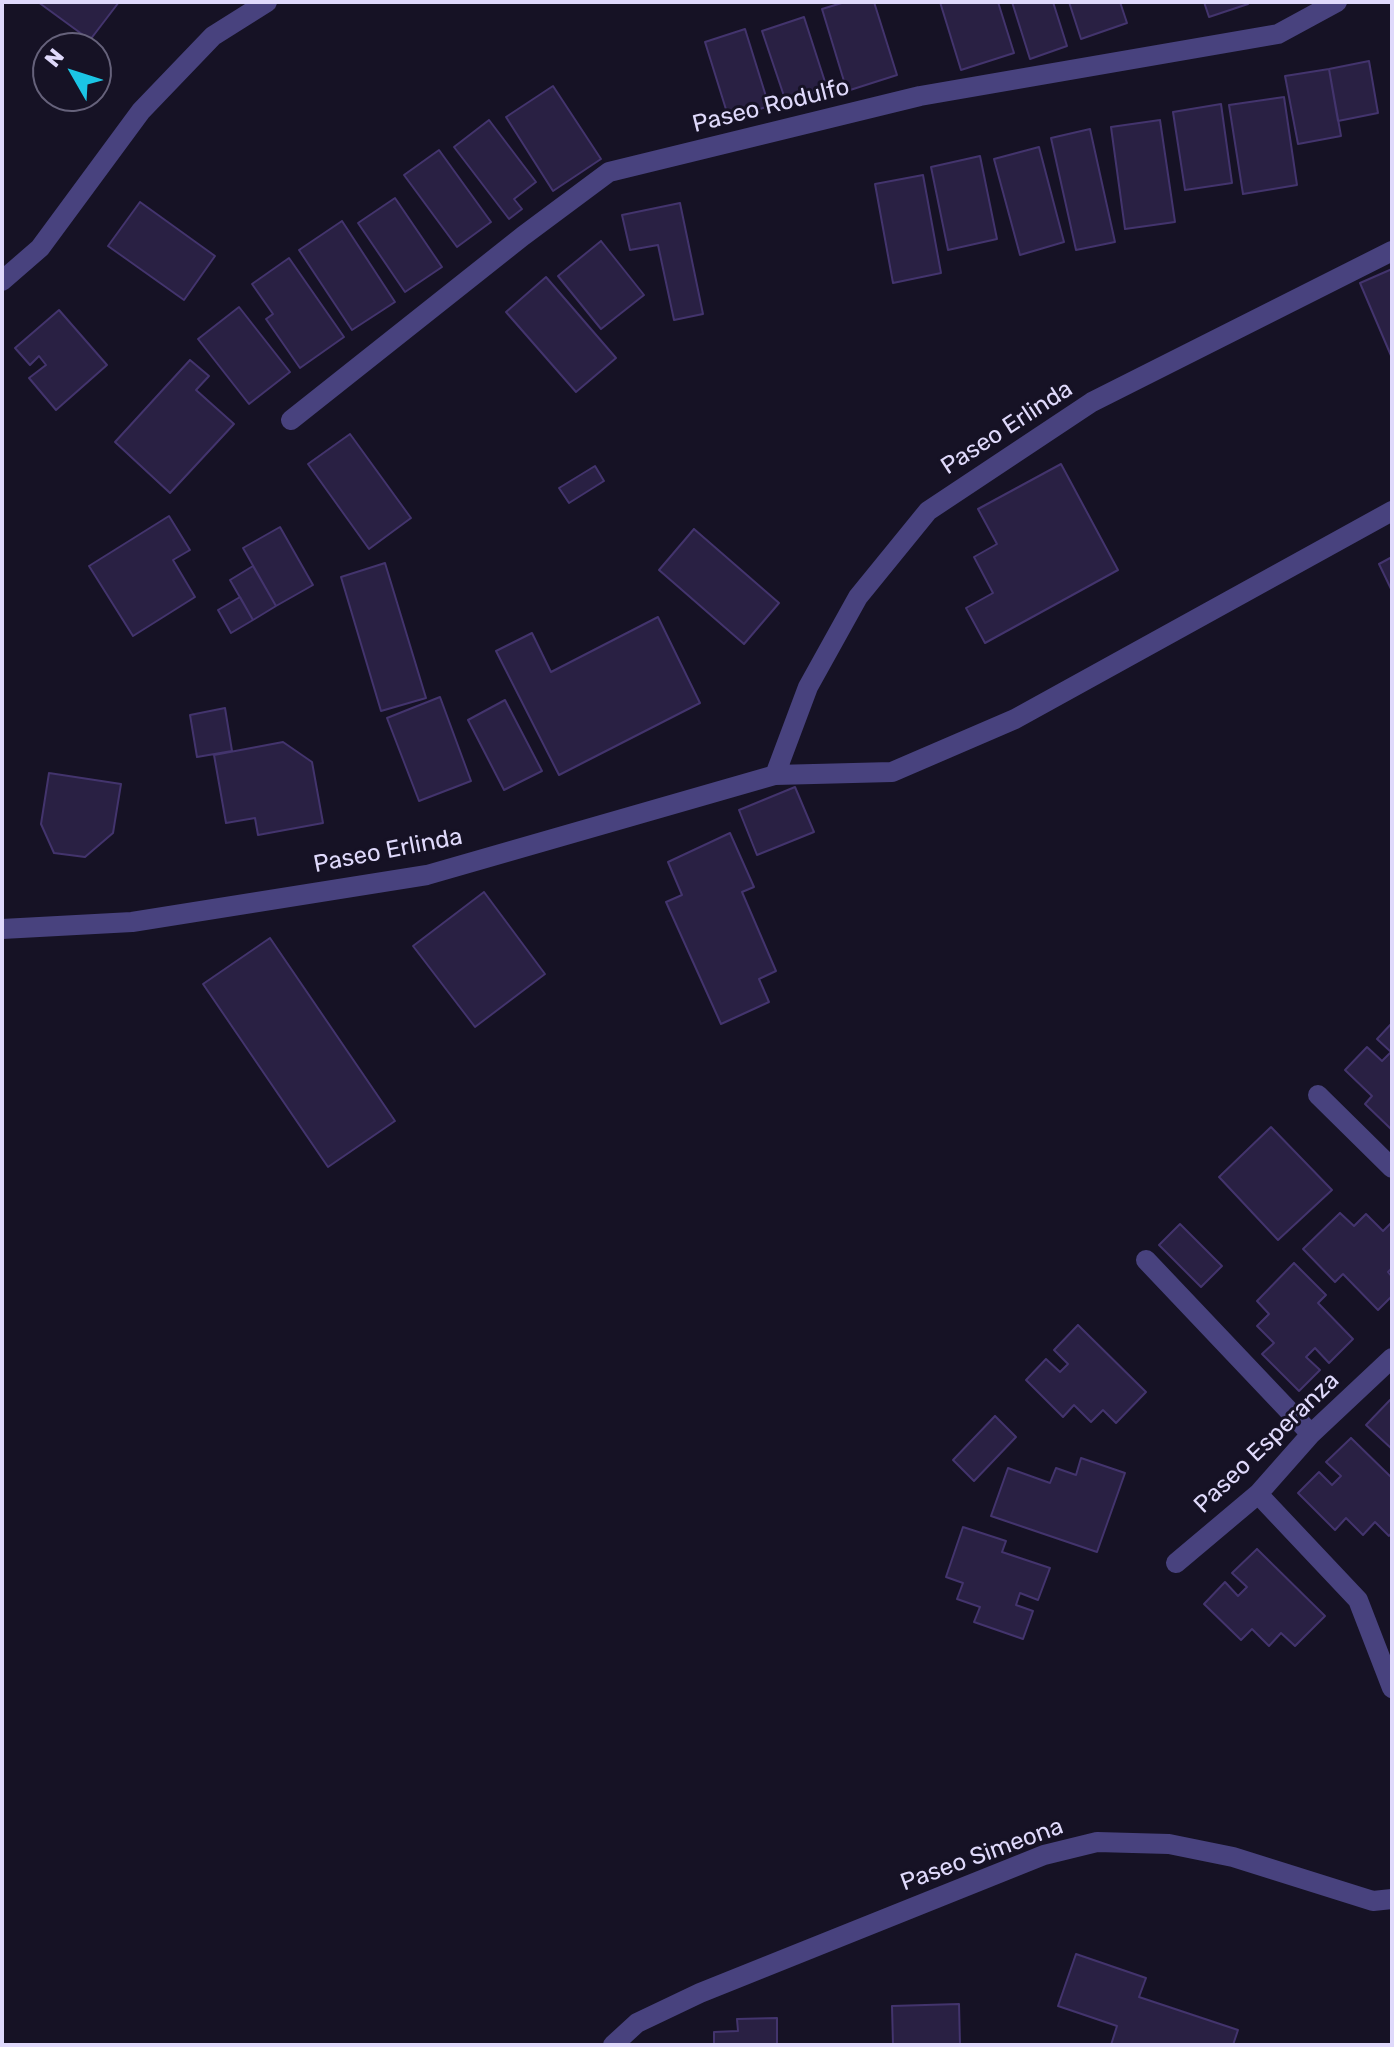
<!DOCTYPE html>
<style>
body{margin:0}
#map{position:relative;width:1394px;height:2047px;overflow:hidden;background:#161225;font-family:Rubik,sans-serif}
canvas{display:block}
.frame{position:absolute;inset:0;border:4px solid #dfd9fb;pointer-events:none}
.north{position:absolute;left:32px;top:32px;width:80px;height:80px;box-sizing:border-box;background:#161225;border:2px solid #66627b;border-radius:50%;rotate:309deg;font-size:22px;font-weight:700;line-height:32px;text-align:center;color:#dfd9fb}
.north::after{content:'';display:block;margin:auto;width:28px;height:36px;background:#1bc5e5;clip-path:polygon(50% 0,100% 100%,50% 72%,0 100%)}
</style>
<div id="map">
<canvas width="1394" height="2047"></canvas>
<div class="frame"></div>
<div class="north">N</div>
</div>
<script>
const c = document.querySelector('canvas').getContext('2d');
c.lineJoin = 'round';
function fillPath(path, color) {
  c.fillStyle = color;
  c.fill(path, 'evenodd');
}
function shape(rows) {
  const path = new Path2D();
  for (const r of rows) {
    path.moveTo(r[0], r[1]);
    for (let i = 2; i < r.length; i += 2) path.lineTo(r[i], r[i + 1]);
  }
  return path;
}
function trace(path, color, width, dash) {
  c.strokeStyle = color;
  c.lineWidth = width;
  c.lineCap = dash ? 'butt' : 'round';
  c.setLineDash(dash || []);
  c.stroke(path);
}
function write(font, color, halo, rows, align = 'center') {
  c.font = font + ' Rubik,sans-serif';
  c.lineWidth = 6;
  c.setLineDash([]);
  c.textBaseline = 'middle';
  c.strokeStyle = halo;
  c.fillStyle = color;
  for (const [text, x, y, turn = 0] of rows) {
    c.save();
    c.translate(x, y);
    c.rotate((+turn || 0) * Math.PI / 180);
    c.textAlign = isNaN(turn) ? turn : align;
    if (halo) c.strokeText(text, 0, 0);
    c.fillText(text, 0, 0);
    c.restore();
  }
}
const building = shape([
 [38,2,119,2,90,40,38,2],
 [845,2,874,2,897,75,847,91,822,9,845,2],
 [940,2,998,2,1014,53,961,70,940,2],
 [1012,2,1053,2,1067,46,1030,59,1012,2],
 [1069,2,1120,2,1127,23,1081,39,1069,2],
 [1204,2,1247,2,1248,4,1209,17,1204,2],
 [804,17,827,88,786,102,762,31,804,17],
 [745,29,769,106,729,119,705,42,745,29],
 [1369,61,1378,113,1338,121,1329,69,1369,61],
 [1329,69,1341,136,1298,144,1285,76,1329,69],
 [553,86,601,159,553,191,506,117,553,86],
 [1284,97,1297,185,1243,194,1229,105,1284,97],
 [1221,104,1232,183,1185,190,1173,112,1221,104],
 [489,120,536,182,514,199,522,209,509,219,454,147,489,120],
 [1160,120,1175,222,1125,229,1111,127,1160,120],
 [1090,129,1115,242,1076,250,1051,138,1090,129],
 [1039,147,1064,242,1020,255,994,159,1039,147],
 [439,150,491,222,457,247,404,175,439,150],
 [980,156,997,239,948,250,931,167,980,156],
 [923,175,941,273,893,283,875,184,923,175],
 [395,198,442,267,405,292,358,223,395,198],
 [140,202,215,256,184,300,108,246,140,202],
 [680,203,703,314,674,320,658,245,630,250,622,215,680,203],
 [342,221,395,302,352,330,299,250,342,221],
 [601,241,644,295,601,329,558,276,601,241],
 [289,258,344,337,300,368,266,319,273,314,252,284,289,258],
 [1392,269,1392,358,1360,283,1392,269],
 [546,277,616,358,576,392,506,312,546,277],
 [239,307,290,372,249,404,198,339,239,307],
 [59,310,107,365,56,410,29,378,46,365,39,356,30,365,15,348,59,310],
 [190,360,209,376,196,390,234,424,170,493,115,442,190,360],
 [350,434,411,518,369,549,308,464,350,434],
 [1061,464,1118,570,985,643,966,608,993,593,974,557,997,544,978,509,1061,464],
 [595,466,604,481,569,503,559,488,595,466],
 [169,516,190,550,173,560,195,597,133,636,89,566,169,516],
 [280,527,313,585,276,606,243,548,280,527],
 [694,529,779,603,744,644,659,570,694,529],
 [1392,557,1392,591,1379,564,1392,557],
 [385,563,426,698,381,711,341,577,385,563],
 [253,566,276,606,253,620,230,580,253,566],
 [240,597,253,620,231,633,218,610,240,597],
 [658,617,700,703,559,775,496,651,532,633,551,672,658,617],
 [440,697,471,781,419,801,387,718,440,697],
 [505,700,542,771,504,790,468,720,505,700],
 [225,708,232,751,197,757,190,715,225,708],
 [283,742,312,762,323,823,258,835,255,818,226,823,214,755,283,742],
 [49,773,121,784,113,833,85,857,54,853,41,824,49,773],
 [795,787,814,832,757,855,739,810,795,787],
 [730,833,754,887,742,892,776,971,759,979,769,1002,721,1024,666,902,682,895,668,862,730,833],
 [484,892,545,974,475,1027,413,946,484,892],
 [270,938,395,1121,328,1167,203,984,270,938],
 [1392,1023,1392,1130,1365,1104,1372,1096,1345,1070,1367,1047,1382,1061,1391,1052,1377,1039,1392,1023],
 [1271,1127,1332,1190,1278,1240,1219,1177,1271,1127],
 [1340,1213,1354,1226,1366,1214,1383,1231,1392,1222,1392,1268,1388,1272,1392,1277,1392,1296,1378,1310,1343,1274,1335,1282,1303,1249,1340,1213],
 [1180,1224,1222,1266,1201,1287,1159,1245,1180,1224],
 [1294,1263,1326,1295,1318,1303,1353,1339,1329,1363,1315,1348,1306,1357,1320,1370,1299,1391,1262,1354,1274,1343,1257,1326,1269,1314,1257,1301,1294,1263],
 [1078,1325,1146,1392,1116,1423,1103,1410,1091,1422,1074,1405,1063,1417,1026,1380,1046,1359,1060,1372,1068,1364,1054,1350,1078,1325],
 [1390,1400,1392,1403,1392,1449,1366,1425,1390,1400],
 [995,1416,1016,1437,974,1481,953,1460,995,1416],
 [1351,1438,1392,1478,1392,1532,1389,1536,1375,1522,1363,1535,1346,1518,1335,1530,1298,1493,1319,1472,1332,1485,1341,1476,1326,1462,1351,1438],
 [1081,1458,1125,1473,1097,1552,991,1516,1008,1468,1050,1483,1056,1468,1076,1475,1081,1458],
 [963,1527,1006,1541,1002,1552,1050,1568,1038,1600,1020,1593,1016,1605,1033,1611,1023,1639,974,1622,980,1607,957,1599,963,1583,946,1577,963,1527],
 [1257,1549,1325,1616,1295,1646,1281,1633,1269,1646,1252,1629,1241,1640,1204,1604,1225,1582,1238,1596,1247,1587,1232,1573,1257,1549],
 [1076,1954,1146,1978,1139,1997,1238,2030,1233,2045,1111,2045,1117,2026,1058,2006,1076,1954],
 [959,2004,960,2045,893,2045,892,2006,959,2004],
 [777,2018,777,2045,710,2045,714,2045,714,2032,738,2031,737,2019,777,2018]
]);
const street = shape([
 [2,281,40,248,141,111,213,36,267,2],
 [291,420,523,236,609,172,920,96,1278,34,1337,2],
 [775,775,808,687,858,597,928,511,1092,402,1392,251],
 [2,929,132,922,427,875,775,775,892,772,1015,719,1392,511],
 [1318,1095,1392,1168],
 [1146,1260,1311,1434],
 [1258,1494,1358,1600,1392,1688],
 [1176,1563,1258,1494,1311,1434,1392,1358],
 [613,2045,637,2023,700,1993,1044,1855,1097,1842,1169,1844,1233,1857,1373,1901,1392,1899]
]);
const streetNames = [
 ["Paseo Rodulfo",771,106,-14],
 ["Paseo Erlinda",1007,428,-33],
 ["Paseo Erlinda",388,851,-11],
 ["Paseo Esperanza",1267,1443,-44],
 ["Paseo Simeona",982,1855,-20]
];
fillPath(building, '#292043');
trace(building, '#43346d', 2);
trace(street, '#48427e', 20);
write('24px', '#dfd9fb', '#161225', streetNames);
</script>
